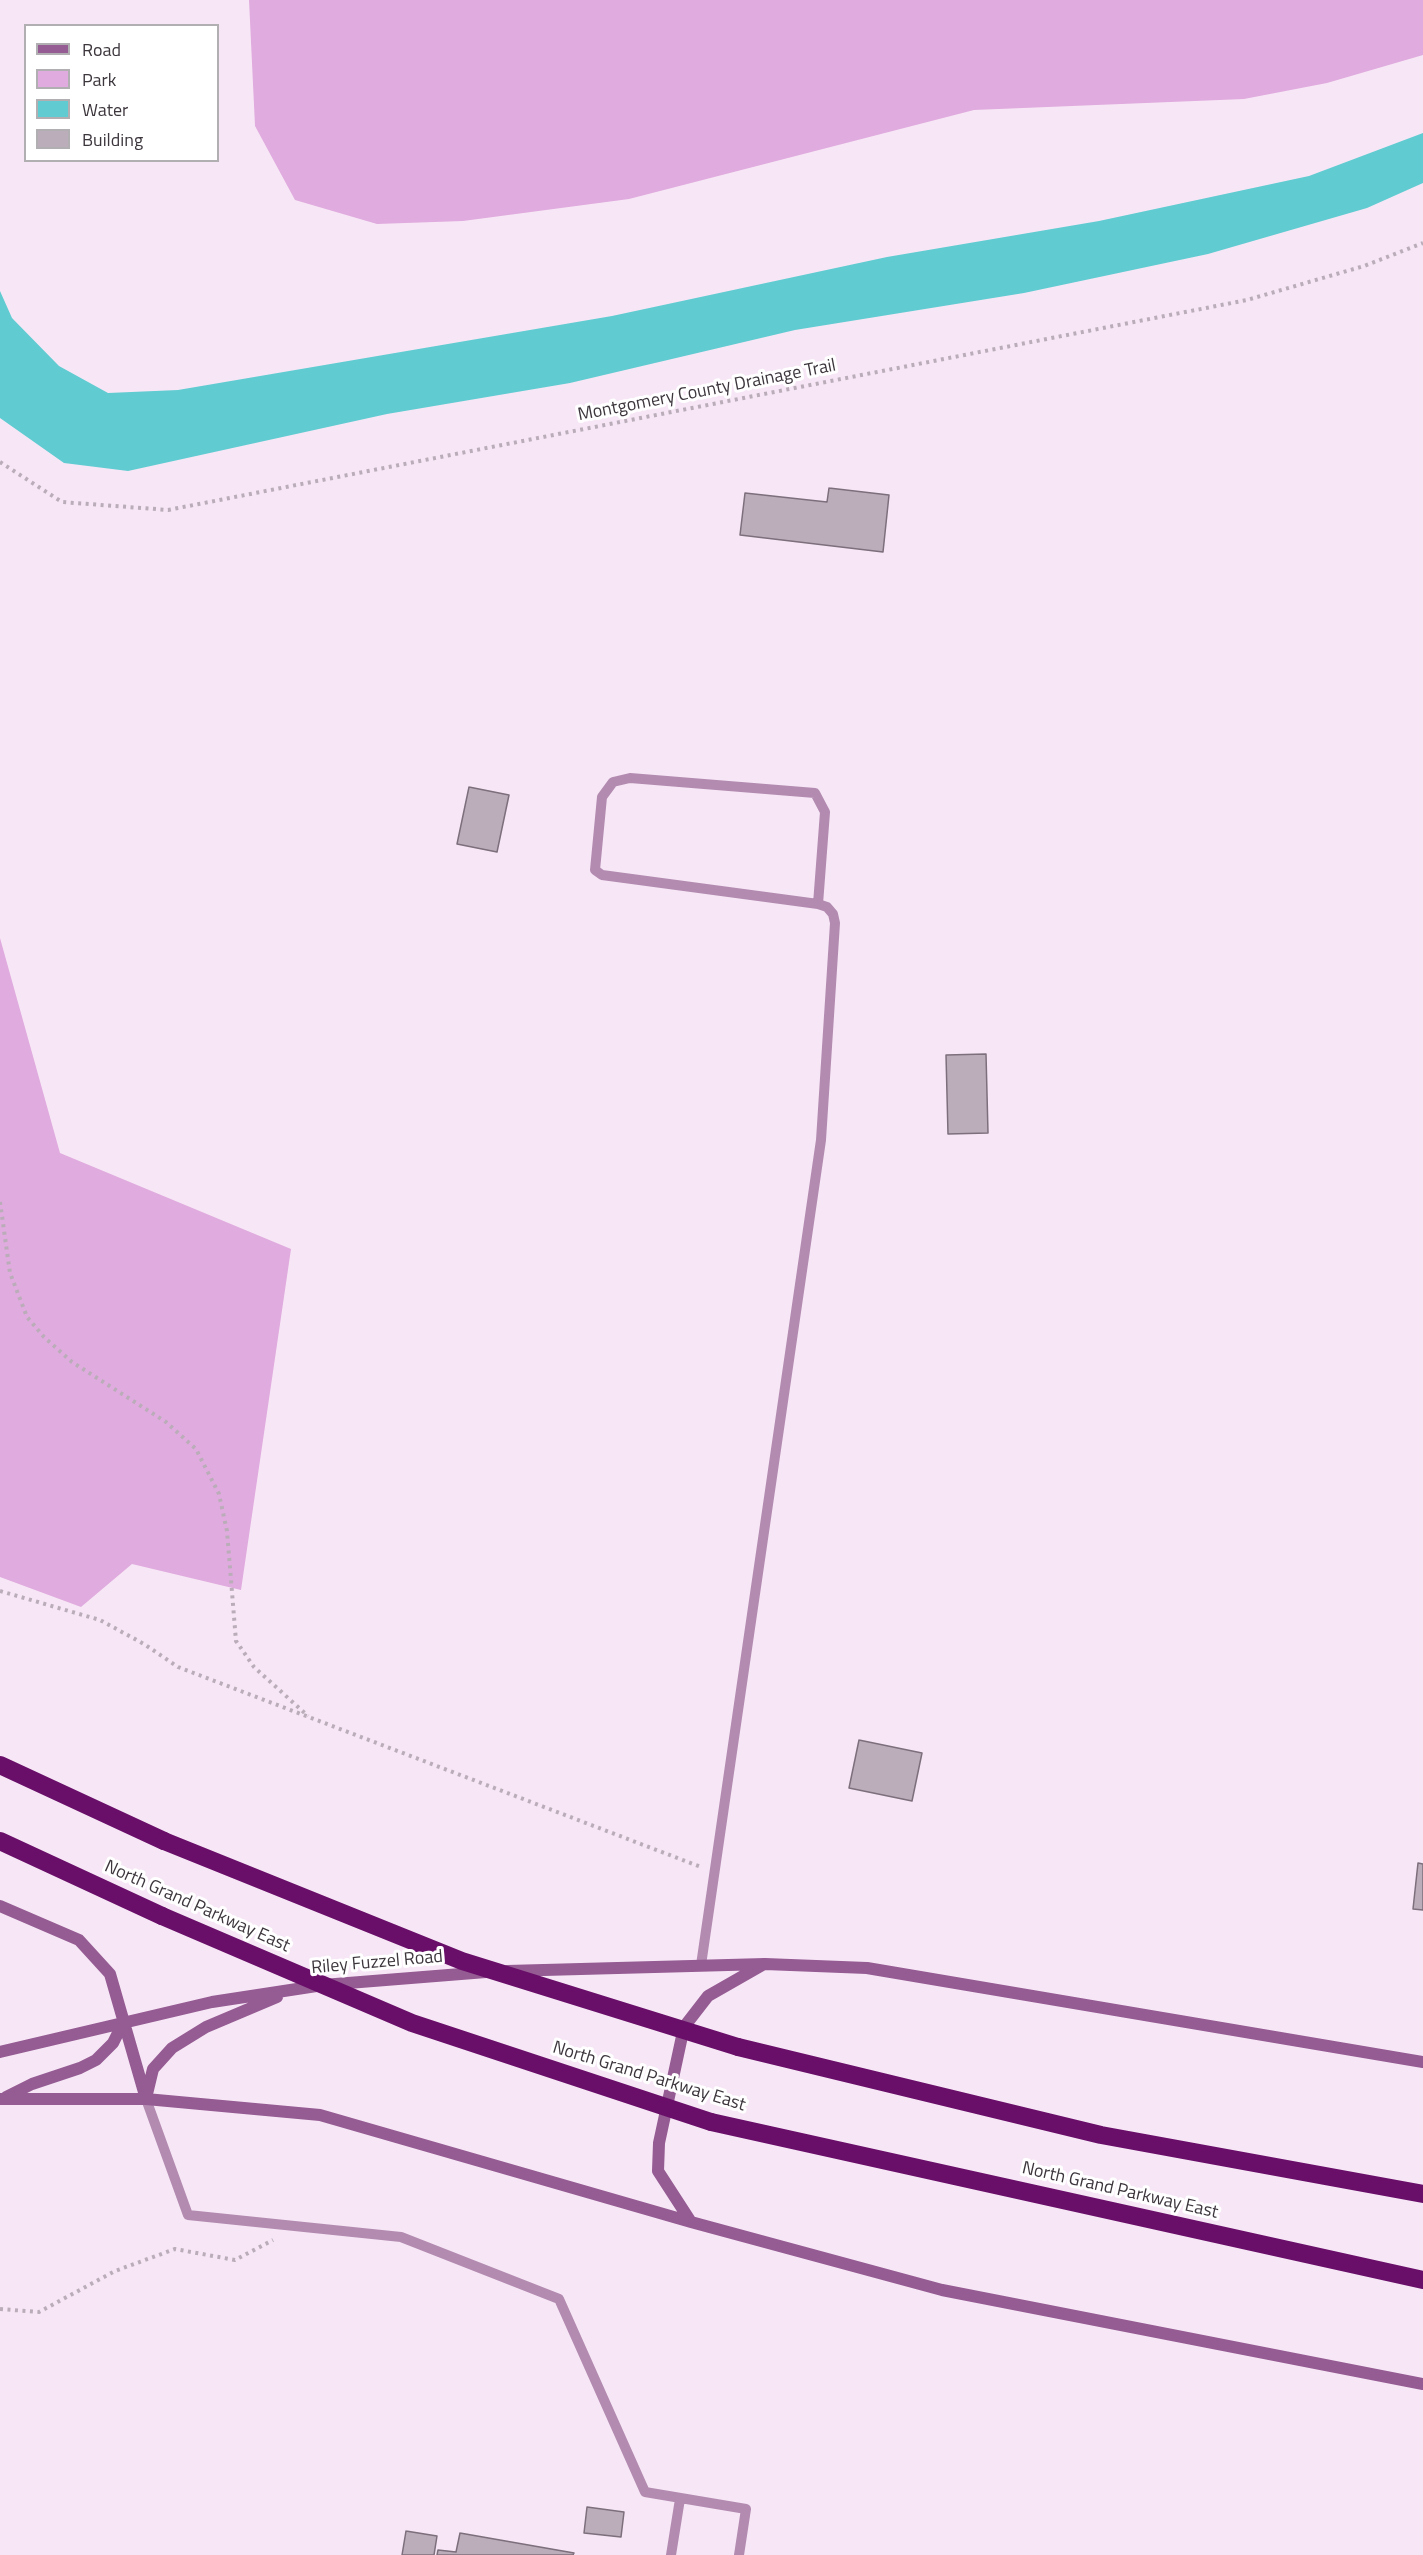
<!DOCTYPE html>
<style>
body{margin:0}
#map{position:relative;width:1423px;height:2555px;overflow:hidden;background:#f7e7f6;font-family:"Titillium Web",sans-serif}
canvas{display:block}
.legend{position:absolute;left:24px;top:24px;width:195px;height:138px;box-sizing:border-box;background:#fff;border:2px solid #b1afb1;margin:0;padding:8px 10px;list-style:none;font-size:18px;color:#3d373d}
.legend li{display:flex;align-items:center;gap:12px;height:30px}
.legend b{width:30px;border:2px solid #b1afb1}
</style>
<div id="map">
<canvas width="1423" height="2555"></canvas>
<ul class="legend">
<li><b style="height:8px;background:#955b93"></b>Road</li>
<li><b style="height:16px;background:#e0abde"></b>Park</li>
<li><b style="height:16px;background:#60cbd1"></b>Water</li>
<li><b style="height:16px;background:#bcadbb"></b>Building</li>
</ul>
</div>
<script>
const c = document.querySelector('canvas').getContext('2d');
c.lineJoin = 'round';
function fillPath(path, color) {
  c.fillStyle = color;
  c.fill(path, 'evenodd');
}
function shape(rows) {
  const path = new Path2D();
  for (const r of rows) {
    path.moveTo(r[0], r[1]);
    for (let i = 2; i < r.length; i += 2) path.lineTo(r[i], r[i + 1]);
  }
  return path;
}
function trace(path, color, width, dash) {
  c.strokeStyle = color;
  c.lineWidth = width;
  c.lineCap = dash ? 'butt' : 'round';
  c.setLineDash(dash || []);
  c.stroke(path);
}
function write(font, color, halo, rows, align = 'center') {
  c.font = font + ' "Titillium Web",sans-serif';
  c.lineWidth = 6;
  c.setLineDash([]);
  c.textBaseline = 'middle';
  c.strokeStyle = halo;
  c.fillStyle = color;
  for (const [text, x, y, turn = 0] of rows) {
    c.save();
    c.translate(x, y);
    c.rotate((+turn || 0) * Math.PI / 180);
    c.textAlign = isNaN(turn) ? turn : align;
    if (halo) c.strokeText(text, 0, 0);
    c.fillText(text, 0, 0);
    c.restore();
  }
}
const green = shape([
 [249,0,1423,0,1423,55,1327,83,1244,99,974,110,629,199,463,221,377,224,295,200,255,126],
 [0,938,60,1153,291,1249,241,1590,132,1564,81,1607,0,1577]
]);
const water = shape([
 [1423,133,1423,183,1367,208,1208,254,1024,293,795,330,570,383,387,414,128,471,64,463,0,418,0,291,12,318,59,366,108,393,178,390,612,316,887,257,1099,221,1309,176]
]);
const building = shape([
 [829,488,889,495,883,552,740,535,745,493,827,502,829,488],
 [469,787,509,795,497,852,457,844,469,787],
 [986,1054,988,1133,948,1134,946,1055,986,1054],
 [859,1740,922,1753,912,1801,849,1788,859,1740],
 [1418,1863,1423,1864,1423,1910,1413,1909,1418,1863],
 [587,2507,624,2512,621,2537,584,2533,587,2507],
 [406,2531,437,2536,434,2555,402,2555,406,2531],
 [460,2533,574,2553,573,2555,437,2555,438,2550,456,2552,460,2533]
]);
const path = shape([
 [0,462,62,502,168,510,1247,300,1364,266,1423,243],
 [0,1202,10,1273,27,1317,44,1337,72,1362,166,1422,196,1449,219,1494,227,1531,236,1641,254,1667,308,1716],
 [0,1591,100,1620,144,1644,178,1667,701,1867],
 [0,2309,39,2312,115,2271,175,2249,235,2260,273,2240]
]);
const lane = shape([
 [701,1965,821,1140,835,923,833,914,827,907,818,904,602,875,595,870,602,797,613,782,630,778,815,793,825,812,818,904],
 [146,2099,188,2215,401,2237,559,2299,645,2492,746,2509,739,2555],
 [671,2555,680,2499]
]);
const secondary = shape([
 [0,1906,79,1940,110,1974,146,2099],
 [507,1971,765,1964,867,1968,1423,2062],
 [0,2052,212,2002,323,1985,486,1972],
 [6,2097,32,2084,80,2068,96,2060,113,2043,124,2021],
 [146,2098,153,2069,172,2048,206,2027,277,1997],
 [0,2099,146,2099,320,2115,691,2222,942,2290,1423,2384],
 [691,2222,658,2171,659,2143,684,2027,708,1996,764,1964]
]);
const highway = shape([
 [0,1765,164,1841],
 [0,1841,162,1916],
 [738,2047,1101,2135,1423,2194],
 [711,2122,1423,2280]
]);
const highwayBridge = shape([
 [164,1841,462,1961,738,2047],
 [162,1916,412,2023,711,2122]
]);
const streetNames = [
 ["Montgomery County Drainage Trail",707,391,-11],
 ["North Grand Parkway East",197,1907,24],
 ["Riley Fuzzel Road",377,1963,-5],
 ["North Grand Parkway East",649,2077,17],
 ["North Grand Parkway East",1120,2191,13]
];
fillPath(green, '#e0abde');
fillPath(water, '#60cbd1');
fillPath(building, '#bcadbb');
trace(building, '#7d6f7c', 1.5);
trace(path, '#baadb9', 4, [3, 4.5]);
trace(lane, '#b38bb1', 10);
trace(secondary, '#955b93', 12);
trace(highway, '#690f69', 18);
trace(highwayBridge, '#690f69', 18);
write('18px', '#3d373d', '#fff', streetNames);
</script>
